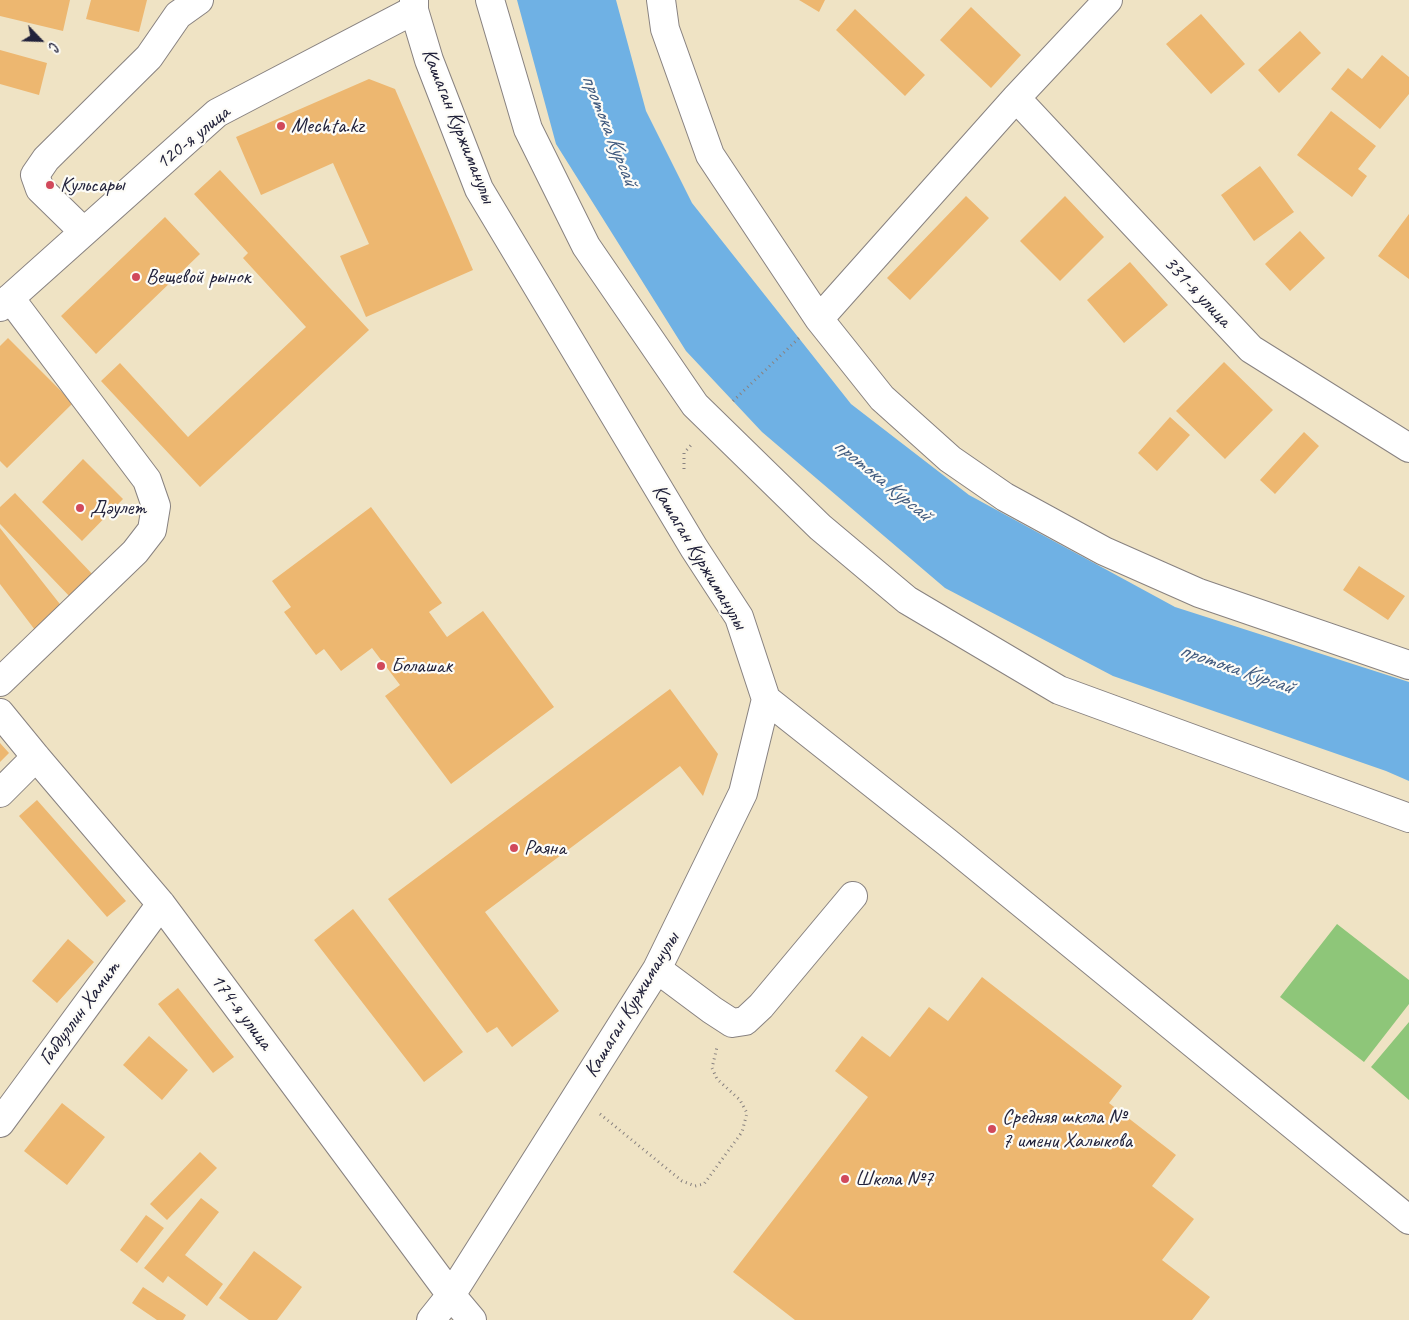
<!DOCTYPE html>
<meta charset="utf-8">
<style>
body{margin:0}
#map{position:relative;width:1409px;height:1320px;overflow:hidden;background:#efe3c4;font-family:Caveat,sans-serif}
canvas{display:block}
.north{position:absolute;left:15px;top:15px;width:50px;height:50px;-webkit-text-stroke:4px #fdfcf7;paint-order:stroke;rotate:114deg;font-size:14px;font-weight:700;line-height:20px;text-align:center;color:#22223b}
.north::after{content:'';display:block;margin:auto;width:18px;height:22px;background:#22223b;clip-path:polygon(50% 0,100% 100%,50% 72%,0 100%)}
</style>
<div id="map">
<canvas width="1409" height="1320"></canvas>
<div class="north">С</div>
</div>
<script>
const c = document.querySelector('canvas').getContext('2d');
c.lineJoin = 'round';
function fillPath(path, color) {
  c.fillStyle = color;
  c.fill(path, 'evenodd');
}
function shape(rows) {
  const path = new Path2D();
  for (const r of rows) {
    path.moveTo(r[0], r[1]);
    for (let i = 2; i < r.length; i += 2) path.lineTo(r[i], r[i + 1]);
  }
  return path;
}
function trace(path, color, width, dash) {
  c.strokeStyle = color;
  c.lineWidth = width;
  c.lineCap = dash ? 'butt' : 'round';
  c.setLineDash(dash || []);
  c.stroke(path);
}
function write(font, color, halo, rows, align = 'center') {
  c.font = font + ' Caveat,sans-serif';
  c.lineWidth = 4.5;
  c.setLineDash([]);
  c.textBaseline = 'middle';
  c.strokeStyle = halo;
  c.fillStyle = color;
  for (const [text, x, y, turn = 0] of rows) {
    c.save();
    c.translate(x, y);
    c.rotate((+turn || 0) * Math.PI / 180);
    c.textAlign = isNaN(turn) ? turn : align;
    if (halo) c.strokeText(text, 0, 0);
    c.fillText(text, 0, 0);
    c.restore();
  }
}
const green = shape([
 [1337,924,1409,980,1409,1004,1364,1062,1280,997],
 [1409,1022,1409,1100,1371,1067]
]);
const water = shape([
 [517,0,616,0,646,111,692,203,851,404,969,495,1175,607,1409,682,1409,781,1386,771,1113,676,945,588,762,432,686,351,556,144]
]);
const building = shape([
 [0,0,70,0,63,31,0,16],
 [91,0,147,0,139,32,86,19],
 [799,0,825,0,819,12],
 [971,7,1021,55,991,88,940,40],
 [855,9,925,75,905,96,836,30],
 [1201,14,1245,64,1211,94,1166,44],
 [1300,31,1321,53,1279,93,1258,70],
 [0,50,47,63,39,95,0,84],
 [1382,55,1409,77,1409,94,1380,129,1331,89,1348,68,1362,79],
 [369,79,395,89,473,270,366,317,340,256,369,244,333,163,261,195,236,137],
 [1331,111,1376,146,1358,169,1367,176,1352,197,1297,155],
 [1260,166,1294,212,1254,241,1221,195],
 [220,170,369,330,200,487,101,381,120,363,188,437,306,327,243,258,248,253,194,194],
 [966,196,989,218,910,300,887,278],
 [1065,196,1104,237,1060,281,1020,241],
 [1409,214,1409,279,1378,256],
 [165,217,200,254,96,354,61,316],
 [1300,231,1325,258,1290,291,1265,264],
 [1130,262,1168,305,1124,343,1087,300],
 [8,338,73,403,7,468,0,461,0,346],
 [1224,362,1273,410,1225,459,1176,411],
 [1170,417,1190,435,1157,471,1138,453],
 [1304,432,1319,446,1275,494,1260,480],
 [83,459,123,499,82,541,42,502],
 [15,493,96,578,73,600,0,524,0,507],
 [371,507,442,603,429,612,447,637,483,611,554,707,451,784,385,696,400,685,372,648,341,671,324,649,316,655,284,612,291,607,272,581],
 [0,528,63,608,35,630,0,584],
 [1359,566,1405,596,1388,620,1343,590],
 [670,689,718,754,703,796,680,766,485,912,559,1011,512,1047,497,1027,487,1033,388,899],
 [0,743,9,753,0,762],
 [37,800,126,901,107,917,19,816],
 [353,909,463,1052,424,1082,314,940],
 [68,939,94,962,57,1003,32,981],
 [982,977,1122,1086,1109,1103,1176,1155,1152,1186,1194,1219,1162,1260,1210,1297,1192,1320,795,1320,733,1272,868,1097,835,1071,862,1036,890,1057,929,1007,948,1021],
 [178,988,234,1057,213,1073,158,1004],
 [149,1036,188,1070,162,1100,123,1065],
 [62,1103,105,1137,67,1185,24,1151],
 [200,1152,217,1168,167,1220,150,1204],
 [201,1198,219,1212,185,1255,223,1284,207,1306,168,1276,163,1283,144,1268],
 [146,1215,164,1228,137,1263,120,1250],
 [254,1251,302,1287,277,1320,249,1320,219,1298],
 [143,1287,186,1315,183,1320,157,1320,132,1303]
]);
const path = shape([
 [733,401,799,338],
 [684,469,684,453,692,444],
 [600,1114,682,1181,695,1186,704,1184,742,1132,747,1113,740,1100,717,1079,712,1068,717,1047]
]);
const minor = shape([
 [414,0,414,10,429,60,479,189,694,548,739,617,766,699,743,793,657,969,451,1295,431,1320],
 [490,0,528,129,586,246,695,405,820,527,907,600,1059,690,1409,818],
 [661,0,665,29,710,155,819,319,882,398,950,459,1005,497,1104,551,1199,593,1409,665],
 [1016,98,1251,349,1409,448],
 [84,232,40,189,35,175,46,159,149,57,178,15,199,0],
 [0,307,217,113,414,10],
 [819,319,1016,98,1108,0],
 [0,682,135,552,152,530,156,506,147,480,10,298],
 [766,699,948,843,1409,1220],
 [0,713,36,757,161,904,451,1295,472,1320],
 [0,793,36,757],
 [657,969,712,1010,732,1023,745,1021,761,1006,853,896],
 [0,1123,161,904]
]);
const markers = [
 [281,126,5,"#d1495b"],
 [50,185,5,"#d1495b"],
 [136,277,5,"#d1495b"],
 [80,508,5,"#d1495b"],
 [381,666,5,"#d1495b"],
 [514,848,5,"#d1495b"],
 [992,1129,5,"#d1495b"],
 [845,1179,5,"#d1495b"]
];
const poiNames = [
 ["Mechta.kz",291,126],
 ["Кульсары",60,185],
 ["Вещевой рынок",146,277],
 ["Дәулет",90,508],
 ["Болашак",391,666],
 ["Раяна",524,848],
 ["Средняя школа №",1002,1117],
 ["7 имени Халыкова",1002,1141],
 ["Школа №7",855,1179]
];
const streetNames = [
 ["Кашаган Куржиманулы",458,126,68],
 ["120-я улица",193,138,-39],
 ["331-я улица",1197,292,47],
 ["Кашаган Куржиманулы",699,557,59],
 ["Кашаган Куржиманулы",632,1005,-59],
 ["174-я улица",241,1012,53],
 ["Габдуллин Хамит",80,1013,-54]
];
const waterNames = [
 ["протока Курсай",609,130,68],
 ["протока Курсай",882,480,39],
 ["протока Курсай",1236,669,19]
];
fillPath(green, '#8ec679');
fillPath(water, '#6fb1e4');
fillPath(building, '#edb770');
trace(minor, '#888280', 30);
trace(path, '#888280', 3, [1, 4]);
trace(minor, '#fff', 28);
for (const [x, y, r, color] of markers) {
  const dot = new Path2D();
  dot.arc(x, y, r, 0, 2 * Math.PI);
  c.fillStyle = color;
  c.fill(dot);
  trace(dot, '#fdfcf7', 2);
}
write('21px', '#22223b', '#fdfcf7', poiNames, 'left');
write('21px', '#22223b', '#fdfcf7', streetNames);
write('italic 22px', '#415b7f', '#fdfcf7', waterNames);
</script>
